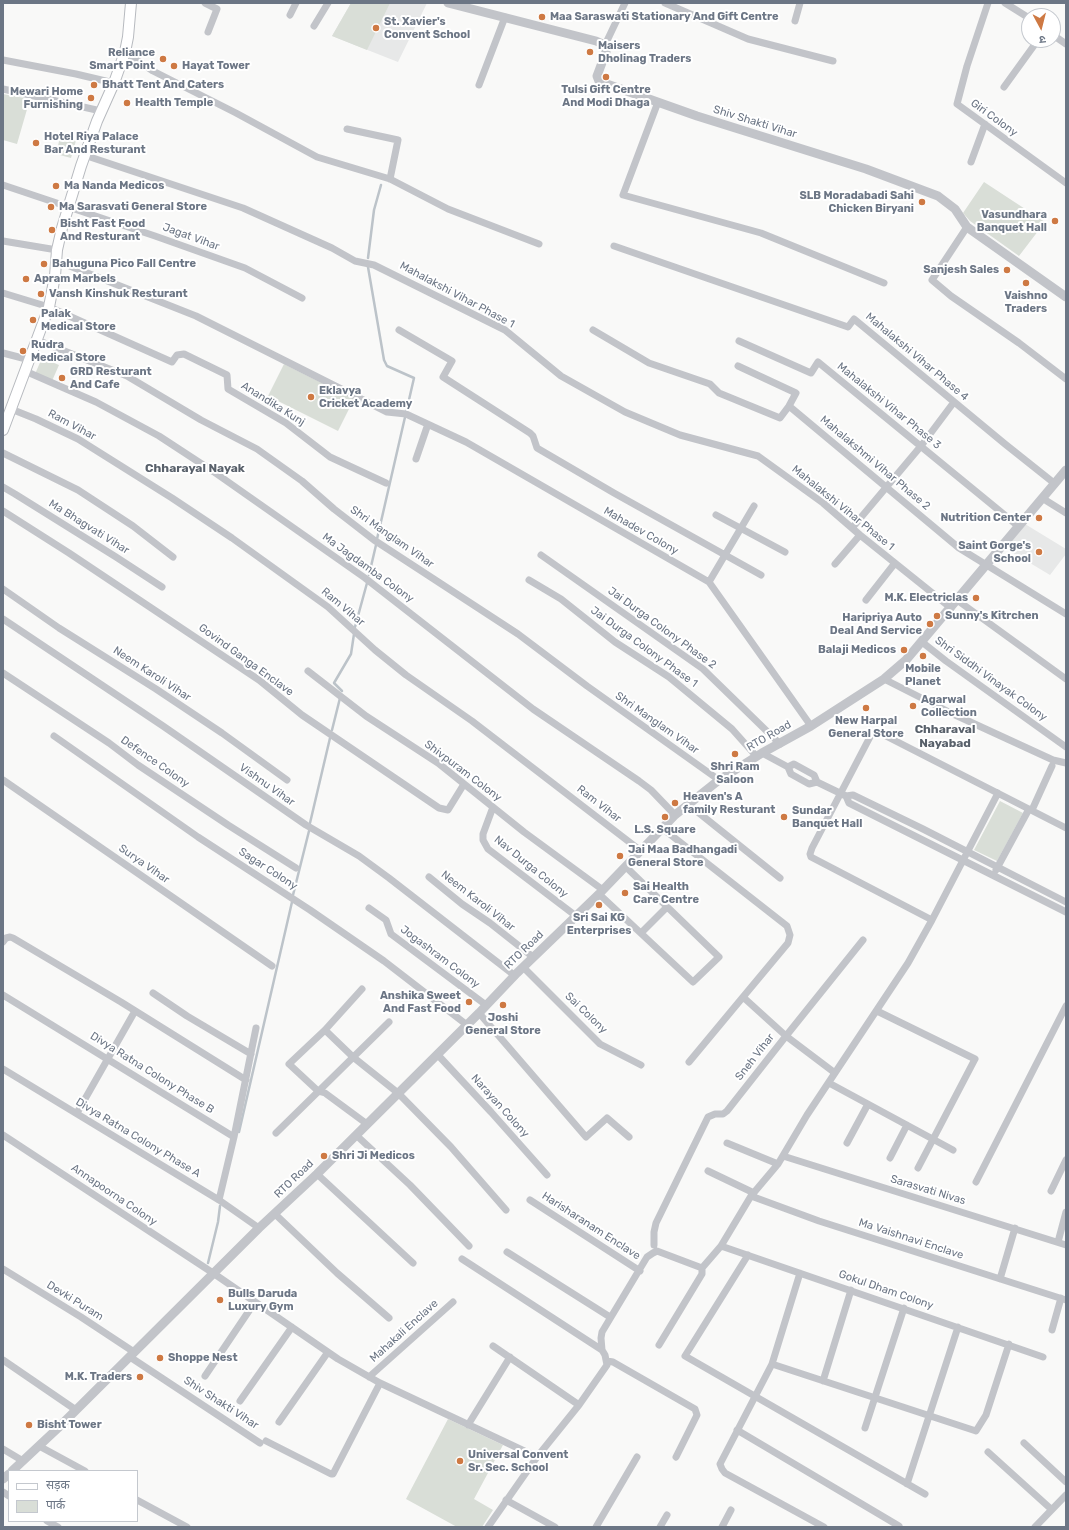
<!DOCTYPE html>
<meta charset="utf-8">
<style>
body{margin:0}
#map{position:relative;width:1069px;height:1530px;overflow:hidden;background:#f9f9f8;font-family:Rubik,"Noto Sans Devanagari",sans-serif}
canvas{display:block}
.frame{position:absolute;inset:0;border:4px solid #6c7685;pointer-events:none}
.legend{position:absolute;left:8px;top:1470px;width:130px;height:52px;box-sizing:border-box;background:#fff;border:1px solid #c4c8ce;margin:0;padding:5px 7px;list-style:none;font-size:12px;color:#6c7685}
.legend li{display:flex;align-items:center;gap:8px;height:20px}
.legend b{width:20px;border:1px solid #c4c8ce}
.north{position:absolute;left:1021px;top:8px;width:40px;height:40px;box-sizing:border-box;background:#fff;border:1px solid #c4c8ce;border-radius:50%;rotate:173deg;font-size:11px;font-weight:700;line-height:16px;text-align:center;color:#6c7685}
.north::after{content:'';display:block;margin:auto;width:14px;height:18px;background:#ce7943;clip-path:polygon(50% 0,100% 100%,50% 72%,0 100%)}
</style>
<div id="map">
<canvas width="1069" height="1530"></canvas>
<div class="frame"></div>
<ul class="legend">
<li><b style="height:5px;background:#fff"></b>सड़क</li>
<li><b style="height:11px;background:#d9ded7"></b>पार्क</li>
</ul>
<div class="north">उ</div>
</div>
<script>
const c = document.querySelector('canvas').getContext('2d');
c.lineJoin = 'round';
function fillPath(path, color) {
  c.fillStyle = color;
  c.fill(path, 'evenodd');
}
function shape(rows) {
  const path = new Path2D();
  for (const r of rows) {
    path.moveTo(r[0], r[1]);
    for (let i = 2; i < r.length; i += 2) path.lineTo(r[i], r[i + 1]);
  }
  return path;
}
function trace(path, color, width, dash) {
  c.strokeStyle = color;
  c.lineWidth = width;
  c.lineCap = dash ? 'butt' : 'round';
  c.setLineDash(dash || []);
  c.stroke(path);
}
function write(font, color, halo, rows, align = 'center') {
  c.font = font + ' Rubik,sans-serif';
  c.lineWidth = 4;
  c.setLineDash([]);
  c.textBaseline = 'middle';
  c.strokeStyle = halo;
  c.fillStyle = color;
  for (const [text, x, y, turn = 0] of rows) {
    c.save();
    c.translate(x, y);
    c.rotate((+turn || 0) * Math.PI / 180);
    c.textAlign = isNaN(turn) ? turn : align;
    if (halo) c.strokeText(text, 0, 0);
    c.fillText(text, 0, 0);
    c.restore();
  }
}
const built = shape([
 [351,3,427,3,398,62,332,36],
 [1025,524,1066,549,1066,554,1050,575,1005,548]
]);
const green = shape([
 [351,3,390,3,367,50,332,36],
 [3,94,30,99,17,144,3,140],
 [61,133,77,137,71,158,56,154],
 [984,182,1045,222,1019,256,970,221,963,213],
 [42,358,59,365,52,381,35,374],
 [284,364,354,399,338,431,268,396],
 [1000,801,1023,813,997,861,974,850],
 [448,1419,503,1445,474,1499,493,1510,482,1527,457,1527,406,1499]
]);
const stream = shape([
 [368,258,374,210,381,185],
 [368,267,384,360,387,366,414,378,377,539],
 [369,575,376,545],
 [355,627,367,583],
 [342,691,334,683,351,654,354,634],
 [332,730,340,698],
 [310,823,330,738],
 [293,895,309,831],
 [239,1132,292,902],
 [208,1263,218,1222,220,1206]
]);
const minor = shape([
 [205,3,217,9,208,32],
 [665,3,748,39,833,61],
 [988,3,967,66,957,104,1066,183],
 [1005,3,1029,18],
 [290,15,296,3],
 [795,21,800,3],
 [314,26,328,3],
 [1053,35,1066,44],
 [605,45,625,3],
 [125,52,153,71,236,113,317,157,390,179,448,209,539,244],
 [3,60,76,74,114,83],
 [479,85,505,17],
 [1004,87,1038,40],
 [3,89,101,111],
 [658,102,623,195,761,233,884,283],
 [347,129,398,140,390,179],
 [84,155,243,208,332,248,355,261,374,265,505,330,561,376,625,412,680,435,758,456,823,503,860,535,951,608],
 [971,162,985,124],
 [3,185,155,236,245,268,302,298],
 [967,227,932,280,951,296,1019,343,1066,379],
 [3,241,57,250],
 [614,246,848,327,854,319,1005,444,1054,483],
 [57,261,196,316,387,412,406,414,466,442,709,582,811,726],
 [3,293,49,307,172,362,177,355,184,354,227,375,228,389,286,423,330,457,386,483],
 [399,330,452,361,443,377,530,433,533,436,537,448,614,493,761,575],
 [593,330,649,363,710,384,719,393,780,418,789,406,796,393,738,366],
 [37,340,127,376,201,420,257,449,302,481,334,509,374,540,518,634,587,686,719,780],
 [739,341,811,373,818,362,1018,526],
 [3,353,30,360],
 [25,371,96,402,159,436,214,472,365,578,533,709,639,781,651,790,675,815],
 [789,406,959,548,1066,614],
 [11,409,36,419,78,439,172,498,232,538,328,607,375,650,406,675,472,721,641,851],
 [3,453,78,490,133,526,173,557],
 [416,459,428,424],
 [3,487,15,494,116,557,162,587],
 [1042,498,1066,513],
 [3,511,69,553,259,680,302,715,439,808,448,810,464,784],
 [716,515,785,552],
 [852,528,921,446,954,402],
 [541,555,703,669,780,744],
 [835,564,860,535],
 [529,580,561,599,615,642,669,677,732,729,757,757],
 [709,582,754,506],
 [3,589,59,628,156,689,222,733,287,780],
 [866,600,895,563],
 [957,600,1066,679],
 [3,619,163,726,306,825,359,856,389,878,514,975],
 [922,642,946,661,1066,747],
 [308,671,366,716,438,763,524,832,603,890],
 [3,673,109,743,138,765,228,825,296,868],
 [884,679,953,714,1053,760,1066,763],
 [54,736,198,837,310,910,384,961,467,1025],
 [762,753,788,767,791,774,809,784,817,782,846,796,853,795,923,829,1066,902],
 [788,767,794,764,814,775,817,782],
 [3,780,272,966],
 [846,796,849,803,1066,912],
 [689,805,780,878],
 [493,807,483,834,483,840,488,849,576,916],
 [1032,810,1052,766],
 [996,870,1029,809],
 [429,877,462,904,490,923,533,957],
 [599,894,693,982,719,957,626,867],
 [369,908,386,920,391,934,486,1005],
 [932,920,811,857,810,854,812,848,871,735,875,733,882,734,1066,828],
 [641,933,667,907],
 [3,942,6,938,10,937,13,938,121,1002,246,1080],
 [523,967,600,1044,641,1065],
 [362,989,325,1030,289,1064,318,1091,325,1093,367,1124],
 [153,993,187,1016,251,1054],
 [3,995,234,1137,219,1200],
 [877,1011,975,1059,918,1168],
 [479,1013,586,1137,607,1118,629,1137],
 [325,1030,353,1057,398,1093,451,1147,506,1210],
 [437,1054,491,1112,547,1175],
 [689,1062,743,997],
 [3,1069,219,1200,259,1228],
 [835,1073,786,1036,863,940],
 [829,1083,953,1150],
 [77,1113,135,1011],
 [276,1133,389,1022],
 [3,1135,213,1273,338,1359,380,1383,537,1457],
 [356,1135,410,1185,469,1246],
 [234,1137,256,1028],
 [727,1143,778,1164],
 [847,1143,868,1104],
 [783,1156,1066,1245],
 [890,1158,907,1125],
 [708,1171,754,1193],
 [317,1174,413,1263],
 [976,1182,1066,1006],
 [1051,1191,1066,1160],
 [751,1196,819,1221,1066,1300],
 [530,1200,640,1271],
 [275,1214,337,1273,389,1318],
 [1058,1242,1066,1212],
 [654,1245,654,1232,656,1223,708,1117,715,1114,723,1114,727,1111,786,1036,743,997,788,943,790,935,787,926,662,828],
 [721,1246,1043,1357],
 [507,1252,610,1317],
 [748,1255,685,1356,925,1494],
 [462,1259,602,1350],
 [3,1269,81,1317,134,1352],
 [800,1273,772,1364,720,1464,722,1469,725,1473,824,1527],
 [1000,1279,1015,1228],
 [1052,1330,1061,1298],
 [659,1345,702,1274,702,1268],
 [493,1346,579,1405],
 [130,1357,260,1443],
 [3,1360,76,1410],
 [607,1361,613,1362,695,1409,697,1415,676,1457],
 [772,1364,976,1431,986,1415,1009,1344],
 [205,1376,255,1302],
 [369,1377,453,1302],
 [823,1381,851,1290],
 [240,1401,292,1327],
 [279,1422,328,1352],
 [468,1425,510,1357],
 [865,1428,904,1308],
 [737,1430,899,1526],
 [266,1441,331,1474,333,1474,380,1383],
 [1024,1443,1066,1482],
 [39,1446,85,1471],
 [3,1449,23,1461],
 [988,1452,1051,1509],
 [907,1484,958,1327],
 [3,1492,9,1496],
 [137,1500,187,1527],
 [506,1500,555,1527],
 [47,1521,58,1527],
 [488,1527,537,1457,579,1405,607,1365,605,1355,602,1350,601,1338,602,1332,647,1257,653,1253,657,1251,702,1268,721,1246,751,1196,778,1164,807,1115,908,963,932,920,998,793],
 [596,1527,637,1457],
 [660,1527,667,1515],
 [722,1527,731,1510],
 [1035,1527,1066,1495]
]);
const tertiary = shape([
 [448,3,596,41,605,45,606,52,597,76,599,81,604,83,697,116,866,169,938,196,955,209,967,227,1066,297],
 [12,1471,58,1428,259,1228,317,1174,479,1013,517,973,599,894,675,815,719,780,762,753,811,726,884,679,906,660,1066,470],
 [3,1479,9,1474]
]);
const secondary = shape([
 [3,430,49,307,55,276,57,250,62,228,81,166,97,121,114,83,125,52,128,37,131,3]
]);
const markers = [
 [542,17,4,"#ce7943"],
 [376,28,4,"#ce7943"],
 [590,52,4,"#ce7943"],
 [163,59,4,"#ce7943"],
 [174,66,4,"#ce7943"],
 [606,77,4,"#ce7943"],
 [94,85,4,"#ce7943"],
 [91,98,4,"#ce7943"],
 [127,103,4,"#ce7943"],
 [36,143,4,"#ce7943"],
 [56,186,4,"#ce7943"],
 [922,202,4,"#ce7943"],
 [51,207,4,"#ce7943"],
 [1055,221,4,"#ce7943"],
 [52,230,4,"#ce7943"],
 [44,264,4,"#ce7943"],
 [1007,270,4,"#ce7943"],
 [26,279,4,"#ce7943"],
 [1026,283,4,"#ce7943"],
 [41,294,4,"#ce7943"],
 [33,320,4,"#ce7943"],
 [23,351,4,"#ce7943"],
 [62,378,4,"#ce7943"],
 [311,397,4,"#ce7943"],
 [1039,518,4,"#ce7943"],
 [1039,552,4,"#ce7943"],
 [976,598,4,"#ce7943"],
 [937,616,4,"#ce7943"],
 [930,624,4,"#ce7943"],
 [904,650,4,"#ce7943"],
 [923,656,4,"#ce7943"],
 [913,706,4,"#ce7943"],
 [866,708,4,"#ce7943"],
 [735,754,4,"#ce7943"],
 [675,803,4,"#ce7943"],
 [665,817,4,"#ce7943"],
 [784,817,4,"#ce7943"],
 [620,856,4,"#ce7943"],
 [625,893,4,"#ce7943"],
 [599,905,4,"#ce7943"],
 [469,1002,4,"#ce7943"],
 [503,1005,4,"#ce7943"],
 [324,1156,4,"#ce7943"],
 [220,1300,4,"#ce7943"],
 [160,1358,4,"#ce7943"],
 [140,1377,4,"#ce7943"],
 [29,1425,4,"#ce7943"],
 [460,1461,4,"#ce7943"]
];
const poiNames = [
 ["Maa Saraswati Stationary And Gift Centre",550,17],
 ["St. Xavier's",384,22],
 ["Convent School",384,35],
 ["Maisers",598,46],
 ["Dholinag Traders",598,59],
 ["Reliance",155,53,"right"],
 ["Smart Point",155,66,"right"],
 ["Hayat Tower",182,66],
 ["Bhatt Tent And Caters",102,85],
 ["Tulsi Gift Centre",606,90,"center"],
 ["And Modi Dhaga",606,103,"center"],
 ["Mewari Home",83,92,"right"],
 ["Furnishing",83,105,"right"],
 ["Health Temple",135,103],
 ["Hotel Riya Palace",44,137],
 ["Bar And Resturant",44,150],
 ["Ma Nanda Medicos",64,186],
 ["SLB Moradabadi Sahi",914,196,"right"],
 ["Chicken Biryani",914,209,"right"],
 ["Ma Sarasvati General Store",59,207],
 ["Vasundhara",1047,215,"right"],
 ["Banquet Hall",1047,228,"right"],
 ["Bisht Fast Food",60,224],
 ["And Resturant",60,237],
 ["Bahuguna Pico Fall Centre",52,264],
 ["Sanjesh Sales",999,270,"right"],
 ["Apram Marbels",34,279],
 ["Vansh Kinshuk Resturant",49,294],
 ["Vaishno",1026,296,"center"],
 ["Traders",1026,309,"center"],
 ["Palak",41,314],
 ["Medical Store",41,327],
 ["Rudra",31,345],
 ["Medical Store",31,358],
 ["GRD Resturant",70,372],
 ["And Cafe",70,385],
 ["Eklavya",319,391],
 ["Cricket Academy",319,404],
 ["Nutrition Center",1031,518,"right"],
 ["Saint Gorge's",1031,546,"right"],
 ["School",1031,559,"right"],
 ["M.K. Electriclas",968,598,"right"],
 ["Sunny's Kitrchen",945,616],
 ["Haripriya Auto",922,618,"right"],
 ["Deal And Service",922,631,"right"],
 ["Balaji Medicos",896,650,"right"],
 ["Mobile",923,669,"center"],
 ["Planet",923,682,"center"],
 ["Agarwal",921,700],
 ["Collection",921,713],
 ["New Harpal",866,721,"center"],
 ["General Store",866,734,"center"],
 ["Shri Ram",735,767,"center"],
 ["Saloon",735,780,"center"],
 ["Heaven's A",683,797],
 ["family Resturant",683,810],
 ["Sundar",792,811],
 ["Banquet Hall",792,824],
 ["L.S. Square",665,830,"center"],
 ["Jai Maa Badhangadi",628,850],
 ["General Store",628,863],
 ["Sai Health",633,887],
 ["Care Centre",633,900],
 ["Sri Sai KG",599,918,"center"],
 ["Enterprises",599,931,"center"],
 ["Anshika Sweet",461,996,"right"],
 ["And Fast Food",461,1009,"right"],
 ["Joshi",503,1018,"center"],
 ["General Store",503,1031,"center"],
 ["Shri Ji Medicos",332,1156],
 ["Bulls Daruda",228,1294],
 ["Luxury Gym",228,1307],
 ["Shoppe Nest",168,1358],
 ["M.K. Traders",132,1377,"right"],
 ["Bisht Tower",37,1425],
 ["Universal Convent",468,1455],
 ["Sr. Sec. School",468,1468]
];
const streetNames = [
 ["Giri Colony",994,118,36],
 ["Shiv Shakti Vihar",755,122,17],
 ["Jagat Vihar",191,237,20],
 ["Mahalakshi Vihar Phase 1",457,295,28],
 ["Mahalakshi Vihar Phase 4",917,357,40],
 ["Anandika Kunj",273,404,32],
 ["Mahalakshi Vihar Phase 3",889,406,39],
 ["Ram Vihar",72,425,28],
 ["Mahalakshmi Vihar Phase 2",875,463,40],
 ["Mahalakshi Vihar Phase 1",843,508,39],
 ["Ma Bhagvati Vihar",89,527,32],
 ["Mahadev Colony",641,531,30],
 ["Shri Manglam Vihar",392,537,35],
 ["Ma Jagdamba Colony",368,568,36],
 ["Ram Vihar",343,607,40],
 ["Jai Durga Colony Phase 2",662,628,36],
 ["Jai Durga Colony Phase 1",644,647,36],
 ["Govind Ganga Enclave",246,660,36],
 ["Neem Karoli Vihar",152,674,33],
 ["Shri Siddhi Vinayak Colony",991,679,36],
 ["Shri Manglam Vihar",657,723,35],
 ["RTO Road",769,736,-30],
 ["Defence Colony",155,762,35],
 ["Shivpuram Colony",463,771,37],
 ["Vishnu Vihar",267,785,35],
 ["Ram Vihar",599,804,38],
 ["Surya Vihar",144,864,35],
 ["Nav Durga Colony",531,867,39],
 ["Sagar Colony",268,869,33],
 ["Neem Karoli Vihar",478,901,38],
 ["RTO Road",524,950,-44],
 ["Jogashram Colony",440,957,37],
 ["Sai Colony",586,1013,44],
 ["Sneh Vihar",755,1057,-52],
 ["Divya Ratna Colony Phase B",152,1073,32],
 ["Narayan Colony",500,1106,48],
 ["Divya Ratna Colony Phase A",138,1138,31],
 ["RTO Road",294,1179,-44],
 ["Sarasvati Nivas",928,1190,17],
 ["Annapoorna Colony",114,1195,34],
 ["Harisharanam Enclave",591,1226,33],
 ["Ma Vaishnavi Enclave",911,1239,18],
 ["Gokul Dham Colony",886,1290,19],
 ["Devki Puram",75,1301,32],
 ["Mahakali Enclave",404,1331,-42],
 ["Shiv Shakti Vihar",221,1403,33]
];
const neighbourhoodNames = [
 ["Chharayal Nayak",195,469],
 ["Chharaval",945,730],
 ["Nayabad",945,744]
];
fillPath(built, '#e7e8e8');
fillPath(green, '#d9ded7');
trace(stream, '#bcc3c9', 2.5);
trace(secondary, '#b7babf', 12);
trace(minor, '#c2c4c9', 7);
trace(tertiary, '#c2c4c9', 9);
trace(secondary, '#fff', 10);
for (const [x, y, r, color] of markers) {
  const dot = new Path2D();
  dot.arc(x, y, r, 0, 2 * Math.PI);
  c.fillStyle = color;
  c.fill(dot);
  trace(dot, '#fff', 1.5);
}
write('bold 11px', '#6c7685', '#fff', poiNames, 'left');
write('11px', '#6c7685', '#fff', streetNames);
write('bold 12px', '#59616b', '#fff', neighbourhoodNames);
</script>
